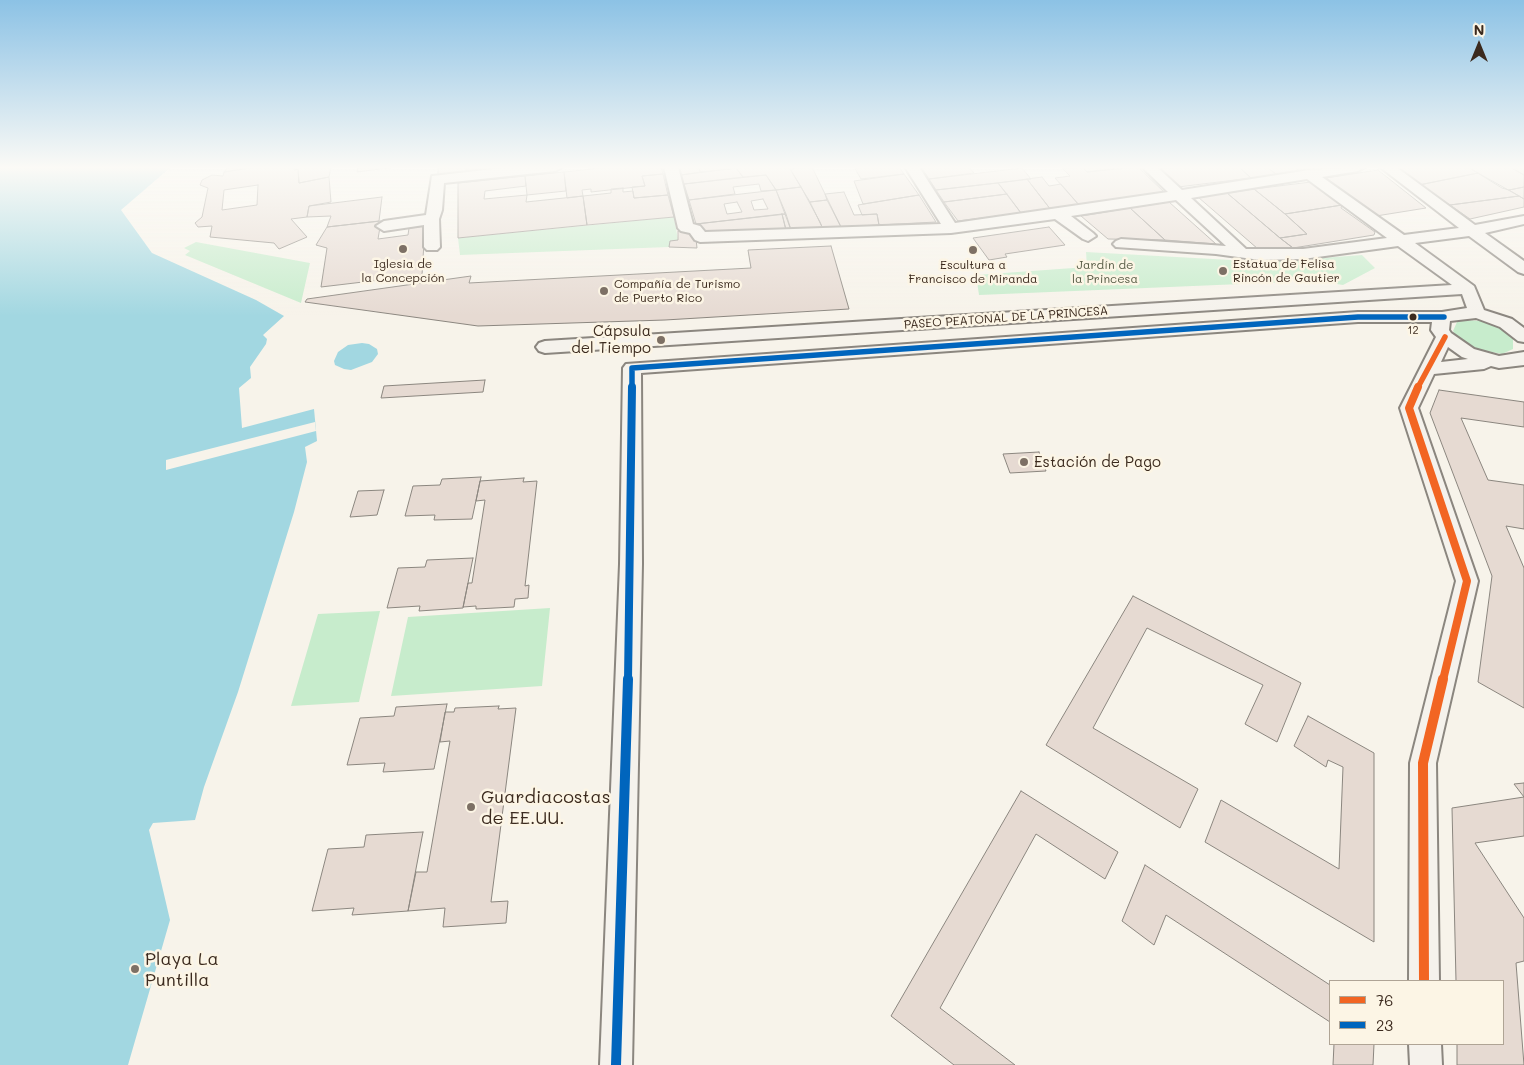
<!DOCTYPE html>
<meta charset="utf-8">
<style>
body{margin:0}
#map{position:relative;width:1524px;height:1065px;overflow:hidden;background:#f7f3ea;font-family:Mali,sans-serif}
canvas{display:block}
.legend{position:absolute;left:1329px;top:980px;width:175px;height:65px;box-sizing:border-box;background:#fcf5e5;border:1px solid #afa495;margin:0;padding:6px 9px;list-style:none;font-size:15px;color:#3b2a1e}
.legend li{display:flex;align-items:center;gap:10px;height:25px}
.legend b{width:25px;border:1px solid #afa495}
.north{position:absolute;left:1454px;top:20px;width:50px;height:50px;-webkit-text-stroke:4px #fcf5e5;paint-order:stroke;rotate:0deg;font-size:14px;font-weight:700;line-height:20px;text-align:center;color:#3b2a1e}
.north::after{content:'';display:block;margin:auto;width:18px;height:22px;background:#3b2a1e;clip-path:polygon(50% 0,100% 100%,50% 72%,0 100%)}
</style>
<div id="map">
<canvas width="1524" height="1065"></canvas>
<ul class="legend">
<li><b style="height:6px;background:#f26522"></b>76</li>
<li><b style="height:6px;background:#0065bd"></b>23</li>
</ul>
<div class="north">N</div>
</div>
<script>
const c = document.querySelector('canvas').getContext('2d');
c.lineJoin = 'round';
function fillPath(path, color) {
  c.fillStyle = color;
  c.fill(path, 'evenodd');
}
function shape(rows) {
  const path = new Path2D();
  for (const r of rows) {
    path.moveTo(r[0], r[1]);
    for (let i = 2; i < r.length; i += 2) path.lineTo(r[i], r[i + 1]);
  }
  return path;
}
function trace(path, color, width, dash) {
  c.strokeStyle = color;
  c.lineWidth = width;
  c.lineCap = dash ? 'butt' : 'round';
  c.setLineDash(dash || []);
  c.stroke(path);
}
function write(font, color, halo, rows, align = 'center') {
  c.font = font + ' Mali,sans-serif';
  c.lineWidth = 5;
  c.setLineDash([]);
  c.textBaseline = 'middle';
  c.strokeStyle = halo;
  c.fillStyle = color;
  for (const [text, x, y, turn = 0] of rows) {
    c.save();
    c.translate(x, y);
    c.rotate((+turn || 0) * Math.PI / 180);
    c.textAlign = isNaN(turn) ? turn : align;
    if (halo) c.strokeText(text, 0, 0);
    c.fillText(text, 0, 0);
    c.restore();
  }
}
const green = shape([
 [674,217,678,240,670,241,669,247,460,255,458,238],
 [196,242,310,263,301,303,185,255,190,251,184,248],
 [1086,252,1267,262,1362,255,1375,268,1343,285,1287,276,1289,282,979,295,976,275,1087,267],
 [1463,320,1482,321,1501,328,1513,339,1513,349,1502,354,1472,348,1457,337,1453,331,1457,322],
 [550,608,542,686,391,696,408,617],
 [380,611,359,702,291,706,318,614]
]);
const water = shape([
 [0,167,171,167,121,210,152,253,256,300,284,316,263,335,267,339,266,344,250,367,251,378,239,388,242,428,314,409,317,441,305,447,307,462,294,512,238,692,204,787,195,820,153,823,149,830,170,920,128,1065,0,1065],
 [362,343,369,344,377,349,378,354,372,362,351,370,344,369,335,365,334,361,338,352,348,345]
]);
const pier = shape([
 [315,422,316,431,166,470,166,460]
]);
const building = shape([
 [228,167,256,167,224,172,228,167],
 [256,167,294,167,294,170,298,169,299,183,329,177,331,202,309,206,307,217,291,219,307,237,279,249,274,243,210,237,212,226,198,227,195,223,202,217,208,188,200,185,202,180,212,175,223,176,224,172,256,167],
 [258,185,257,205,222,210,224,190,258,185],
 [294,167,331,167,329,177,299,183,298,169,294,170,294,167],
 [358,167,396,167,357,172,358,167],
 [438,167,467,167,467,171,438,175,438,167],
 [467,167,506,167,467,171,467,167],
 [610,167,661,167,663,174,642,176,645,186,591,192,591,189,582,190,583,196,567,198,564,172,610,167],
 [679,167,699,167,700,172,681,175,679,167],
 [699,167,731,167,732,169,700,172,699,167],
 [731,167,789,167,801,187,776,190,766,175,743,177,736,168,731,167],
 [812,167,825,194,827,200,810,202,790,169,812,167],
 [854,167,899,167,904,174,861,179,854,167],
 [921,167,969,167,974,173,929,179,921,167],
 [1082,167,1087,172,1138,167,1165,193,1079,205,1055,178,1070,176,1062,168,1082,167],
 [1082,167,1126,167,1087,172,1082,167],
 [1176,167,1239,167,1251,178,1178,187,1160,169,1176,167],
 [1239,167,1267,167,1277,175,1251,178,1239,167],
 [1267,167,1295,167,1301,172,1277,175,1267,167],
 [1295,167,1326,167,1329,169,1301,172,1295,167],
 [1398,167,1468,167,1478,173,1419,185,1398,167],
 [1468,167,1510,167,1524,175,1524,187,1509,190,1502,188,1468,167],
 [1510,167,1524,167,1524,175,1510,167],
 [736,168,743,177,684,184,681,175,736,168],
 [1022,168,1031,179,936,190,929,179,1022,168],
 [1378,170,1426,208,1376,216,1326,178,1378,170],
 [564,172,566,191,527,195,525,176,564,172],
 [1478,173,1519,196,1450,205,1419,185,1478,173],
 [663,174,668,195,634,198,632,187,645,186,642,176,663,174],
 [904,174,919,195,863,204,854,181,904,174],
 [766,175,776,190,761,191,759,184,733,187,735,194,689,200,684,184,766,175],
 [525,176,526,186,485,191,484,199,527,195,526,202,583,196,587,225,458,238,458,183,525,176],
 [1042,177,1049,186,1061,184,1079,205,1051,210,1027,179,1042,177],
 [1027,179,1051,210,1021,213,998,183,1027,179],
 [1311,182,1342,205,1285,214,1254,189,1311,182],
 [998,183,1007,194,944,202,936,190,998,183],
 [801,187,820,222,823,229,791,230,776,190,801,187],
 [1524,187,1524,199,1509,190,1524,187],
 [623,188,623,192,633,191,634,198,668,195,674,217,587,225,583,196,611,193,611,189,623,188],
 [1254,189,1285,214,1307,234,1280,238,1227,193,1254,189],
 [776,190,786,214,696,224,689,200,776,190],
 [763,199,768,209,754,210,751,201,763,199],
 [737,202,742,212,727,214,724,204,737,202],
 [844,192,854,215,877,214,879,225,841,227,825,194,844,192],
 [1227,193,1280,238,1293,248,1258,249,1198,197,1227,193],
 [1007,194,1021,213,958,221,944,202,1007,194],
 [919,195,936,222,879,225,877,214,862,215,858,205,919,195],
 [1519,196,1524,199,1524,207,1470,219,1450,205,1519,196],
 [382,197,379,221,327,227,331,216,307,217,309,206,382,197],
 [827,200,841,227,823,229,810,202,827,200],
 [1169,202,1216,244,1165,240,1130,208,1169,202],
 [1342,205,1341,208,1375,232,1374,235,1293,248,1280,238,1307,234,1285,214,1342,205],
 [1130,208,1165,240,1108,239,1081,216,1130,208],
 [782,214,786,230,700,233,696,224,782,214],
 [782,214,786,214,791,230,786,230,782,214],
 [381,221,378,239,408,235,409,228,425,226,422,275,321,287,327,248,316,245,327,227,381,221],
 [1049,227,1065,245,1005,254,1007,257,989,260,973,238,1049,227],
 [695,230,697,248,669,247,670,241,678,240,678,231,695,230],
 [831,246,849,309,665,320,478,326,305,302,307,299,471,276,469,283,751,268,748,250,831,246],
 [485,380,483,392,381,398,384,386,485,380],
 [1439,390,1524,402,1524,427,1461,418,1488,480,1524,485,1524,529,1506,526,1524,568,1524,708,1478,682,1492,576,1430,413,1439,390],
 [1039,452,1046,471,1010,473,1003,454,1039,452],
 [481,477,472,519,434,520,435,515,405,516,413,486,440,485,442,479,481,477],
 [524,478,523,482,537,481,525,586,529,585,528,598,515,599,514,607,476,609,476,606,463,607,468,583,472,583,485,500,476,501,480,481,524,478],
 [384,490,377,515,350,517,358,491,384,490],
 [473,558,463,608,419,611,420,606,387,608,398,568,425,567,427,560,473,558],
 [1133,596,1301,683,1277,742,1245,724,1263,685,1147,628,1093,728,1198,789,1180,828,1046,745,1133,596],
 [447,704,434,769,383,772,385,763,347,765,360,718,394,716,396,707,447,704],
 [499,706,498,709,516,708,491,902,508,901,506,923,443,927,445,908,408,911,416,872,427,872,450,741,440,742,445,712,454,712,455,708,499,706],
 [1308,716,1374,753,1374,942,1205,842,1221,800,1339,869,1343,767,1328,760,1326,767,1294,746,1308,716],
 [1524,783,1524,836,1475,843,1524,918,1524,961,1516,963,1524,1065,1457,1065,1457,1044,1503,1044,1503,981,1456,981,1452,808,1524,797,1514,784,1524,783],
 [1021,791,1118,852,1105,879,1036,834,940,1008,1015,1065,954,1065,891,1016,1021,791],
 [423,832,408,911,352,915,354,908,312,911,328,849,364,847,366,835,423,832],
 [1145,865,1330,985,1330,1022,1166,915,1154,945,1122,921,1145,865],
 [1334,1044,1374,1044,1373,1065,1333,1065,1334,1044]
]);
const street = shape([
 [512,167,562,167,555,171,444,183,442,210,439,219,440,247,437,250,427,250,424,247,424,225,384,231,376,226,384,221,426,215,432,176,512,167],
 [664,167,678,167,693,224,700,226,705,232,941,224,905,167,919,167,955,223,1168,192,1142,167,1157,167,1182,190,1309,170,1365,167,1358,171,1322,177,1404,235,1459,228,1380,167,1396,167,1475,225,1524,216,1524,224,1485,233,1524,261,1524,274,1518,272,1469,236,1415,243,1474,286,1484,310,1512,319,1524,328,1524,342,1518,341,1500,327,1476,318,1450,321,1449,330,1451,333,1474,349,1499,356,1524,352,1524,365,1499,368,1491,366,1484,369,1434,374,1418,408,1478,581,1436,763,1439,981,1409,981,1410,763,1456,581,1400,408,1436,337,1431,330,1432,322,1358,322,641,373,642,564,632,1065,600,1065,620,564,623,368,626,364,1358,312,1442,312,1467,308,1462,294,545,353,539,351,536,347,539,343,545,341,1452,285,1398,246,1303,259,1260,260,1216,254,1116,247,1113,244,1116,241,1121,239,1226,246,1176,200,1071,216,1093,233,1096,236,1088,241,1083,239,1055,219,951,233,700,242,695,240,690,233,681,231,678,228,664,167],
 [1307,179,1387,238,1303,249,1246,249,1191,198,1307,179],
 [1448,347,1462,357,1468,359,1441,362,1448,347],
 [1409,1044,1441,1044,1442,1065,1410,1065,1409,1044]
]);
const bus1Far2 = shape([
 [1417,389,1445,337]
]);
const bus1Far1 = shape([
 [1418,387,1409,408,1467,581,1443,680]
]);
const bus1 = shape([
 [1424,981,1423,763,1443,679]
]);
const bus2Far2 = shape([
 [632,389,632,368,1358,317,1444,317]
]);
const bus2Far1 = shape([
 [628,680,632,387]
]);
const bus2 = shape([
 [616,1065,628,679]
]);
const markers = [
 [403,249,5,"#7d7065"],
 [973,250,5,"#7d7065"],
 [1223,271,5,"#7d7065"],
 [604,291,5,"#7d7065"],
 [1413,317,4.5,"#3b2a1e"],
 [661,340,5,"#7d7065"],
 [1024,462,5,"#7d7065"],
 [471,807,5,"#7d7065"],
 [135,969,5,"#7d7065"]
];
const farBusnames = [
 ["12",1413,331]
];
const farPoinames = [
 ["Iglesia de",403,264],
 ["la Concepción",403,278],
 ["Estatua de Felisa",1233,264,"left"],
 ["Rincón de Gautier",1233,278,"left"],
 ["Escultura a",973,265],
 ["Francisco de Miranda",973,279],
 ["Compañía de Turismo",614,284,"left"],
 ["de Puerto Rico",614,298,"left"]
];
const farParknames = [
 ["Jardín de",1105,265],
 ["la Princesa",1105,279]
];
const farStreetnames = [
 ["PASEO PEATONAL DE LA PRINCESA",1006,318,-4]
];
const poiNames = [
 ["Cápsula",651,331],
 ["del Tiempo",651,348],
 ["Estación de Pago",1034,462,"left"]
];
const nearPoinames = [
 ["Guardiacostas",481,797],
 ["de EE.UU.",481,818],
 ["Playa La",145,959],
 ["Puntilla",145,980]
];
fillPath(green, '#c7eccc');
fillPath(water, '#a2d7e1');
fillPath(pier, '#f7f3ea');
fillPath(building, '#e6dad2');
trace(building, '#8b867f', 1);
trace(street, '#8b867f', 4);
fillPath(street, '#f5f2ec');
trace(bus1Far2, '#f26522', 5.5);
trace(bus1Far1, '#f26522', 8);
trace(bus1, '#f26522', 10);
trace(bus2Far2, '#0065bd', 5.5);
trace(bus2Far1, '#0065bd', 8);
trace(bus2, '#0065bd', 10);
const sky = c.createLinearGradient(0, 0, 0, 316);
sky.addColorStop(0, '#8cc2e5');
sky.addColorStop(0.53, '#fbfaf6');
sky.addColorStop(1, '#fbfaf600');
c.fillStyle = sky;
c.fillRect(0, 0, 1524, 316);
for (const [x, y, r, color] of markers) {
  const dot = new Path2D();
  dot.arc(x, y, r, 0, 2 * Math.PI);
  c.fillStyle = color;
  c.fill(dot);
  trace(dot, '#fcf5e5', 2);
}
write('11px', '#3b2a1e', '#fcf5e5', farBusnames);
write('12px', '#3b2a1e', '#fcf5e5', farPoinames);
write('12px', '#545943', '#fcf5e5', farParknames);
write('12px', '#3b2a1e', '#fcf5e5', farStreetnames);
write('15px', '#3b2a1e', '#fcf5e5', poiNames, 'right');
write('18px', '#3b2a1e', '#fcf5e5', nearPoinames, 'left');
</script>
